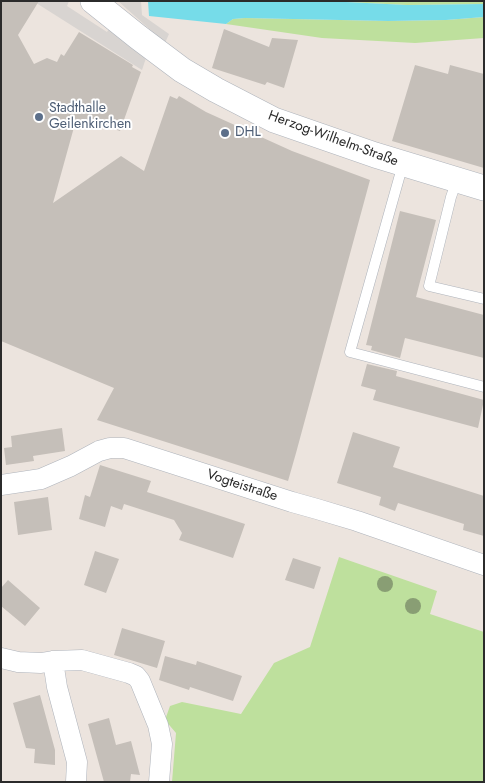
<!DOCTYPE html>
<meta charset="utf-8">
<style>
body{margin:0}
#map{position:relative;width:485px;height:783px;overflow:hidden;background:#ece4de;font-family:Jost,sans-serif}
canvas{display:block}
.frame{position:absolute;inset:0;border:2px solid #2b2b2b;pointer-events:none}
</style>
<div id="map">
<canvas width="485" height="783"></canvas>
<div class="frame"></div>
</div>
<script>
const c = document.querySelector('canvas').getContext('2d');
c.lineJoin = 'round';
function fillPath(path, color) {
  c.fillStyle = color;
  c.fill(path, 'evenodd');
}
function shape(rows) {
  const path = new Path2D();
  for (const r of rows) {
    path.moveTo(r[0], r[1]);
    for (let i = 2; i < r.length; i += 2) path.lineTo(r[i], r[i + 1]);
  }
  return path;
}
function trace(path, color, width, dash) {
  c.strokeStyle = color;
  c.lineWidth = width;
  c.lineCap = dash ? 'butt' : 'round';
  c.setLineDash(dash || []);
  c.stroke(path);
}
function write(font, color, halo, rows, align = 'center') {
  c.font = font + ' Jost,sans-serif';
  c.lineWidth = 4;
  c.setLineDash([]);
  c.textBaseline = 'middle';
  c.strokeStyle = halo;
  c.fillStyle = color;
  for (const [text, x, y, turn = 0] of rows) {
    c.save();
    c.translate(x, y);
    c.rotate((+turn || 0) * Math.PI / 180);
    c.textAlign = isNaN(turn) ? turn : align;
    if (halo) c.strokeText(text, 0, 0);
    c.fillText(text, 0, 0);
    c.restore();
  }
}
const green = shape([
 [326,1,484,1,484,4,407,5],
 [484,17,484,38,415,43,322,38,226,24,233,19,245,18,388,21,446,20],
 [339,557,437,591,430,614,484,632,484,782,172,782,176,733,165,720,170,706,182,702,241,714,274,663,310,647]
]);
const plaza = shape([
 [33,1,69,1,67,6,107,32,110,27,146,58,142,70],
 [118,1,141,1,142,15,169,34,165,43]
]);
const water = shape([
 [148,1,326,1,407,5,484,4,484,17,446,20,388,21,245,18,233,19,226,24,149,16]
]);
const building = shape([
 [1,1,39,1,18,35,34,64,47,58,57,62,61,54,64,56,79,32,133,65,132,67,141,72,120,131,102,125,99,128,76,120,53,203,121,156,144,171,170,96,177,99,179,96,206,112,292,151,370,180,296,453,288,481,97,420,114,388,1,341],
 [224,29,269,47,272,38,298,40,284,88,267,82,265,85,212,68],
 [415,65,448,74,450,65,484,74,484,168,392,141],
 [400,211,436,220,416,297,484,315,484,358,405,338,400,358,371,350,372,346,366,345],
 [367,364,397,371,396,376,484,400,478,428,373,400,376,390,361,386],
 [62,428,65,451,33,456,34,461,6,465,4,448,12,447,11,436],
 [353,432,400,447,393,467,484,496,484,536,463,530,464,524,398,503,395,511,379,505,381,497,337,483],
 [100,465,151,481,147,492,245,524,233,558,179,540,182,533,174,520,124,504,122,510,111,506,105,527,79,519,85,495,90,497],
 [48,497,52,530,18,535,14,502],
 [95,551,119,559,106,593,84,585],
 [293,558,321,567,314,589,285,580],
 [8,580,40,608,25,626,1,606,1,588],
 [122,628,165,641,157,668,114,655],
 [165,656,196,665,197,661,242,676,233,701,190,687,189,690,159,680],
 [40,695,55,750,55,765,34,763,35,749,26,748,13,703],
 [109,718,116,745,131,741,140,775,131,774,130,782,104,782,88,724]
]);
const service = shape([
 [403,164,350,352,484,387],
 [457,180,451,197,429,286,484,299]
]);
const minor = shape([
 [1,485,41,479,71,466,99,451,110,448,124,448,292,502,317,509,357,521,484,565],
 [1,658,18,662,41,663,53,661,82,660,129,673,136,676,140,681,158,725,162,744,159,782],
 [53,661,57,687,77,762,76,782]
]);
const tertiary = shape([
 [93,1,138,37,182,70,216,90,274,120,375,155,484,188]
]);
const trees = [
 [385,584],
 [413,606]
];
const markers = [
 [39,117,5,"#5c6f8a"],
 [225,133,5,"#5c6f8a"]
];
const serviceNames = [
 ["Stadthalle",49,109],
 ["Geilenkirchen",49,125],
 ["DHL",235,133]
];
const streetNames = [
 ["Herzog-Wilhelm-Straße",333,139,20],
 ["Vogteistraße",242,486,18]
];
fillPath(green, '#bee09d');
fillPath(plaza, '#d8d4d1');
fillPath(water, '#76dce9');
fillPath(building, '#c5bfb9');
trace(service, '#aeb3bb', 11);
trace(minor, '#aeb3bb', 21);
trace(tertiary, '#aeb3bb', 26);
trace(service, '#fff', 10);
trace(minor, '#fff', 20);
trace(tertiary, '#fff', 25);
c.fillStyle = '#899e74';
for (const [x, y] of trees) {
  c.beginPath();
  c.arc(x, y, 8, 0, 2 * Math.PI);
  c.fill();
}
for (const [x, y, r, color] of markers) {
  const dot = new Path2D();
  dot.arc(x, y, r, 0, 2 * Math.PI);
  c.fillStyle = color;
  c.fill(dot);
  trace(dot, '#fff', 2);
}
write('14px', '#4e5e75', '#fff', serviceNames, 'left');
write('14px', '#2b2b2b', '#fff', streetNames);
</script>
